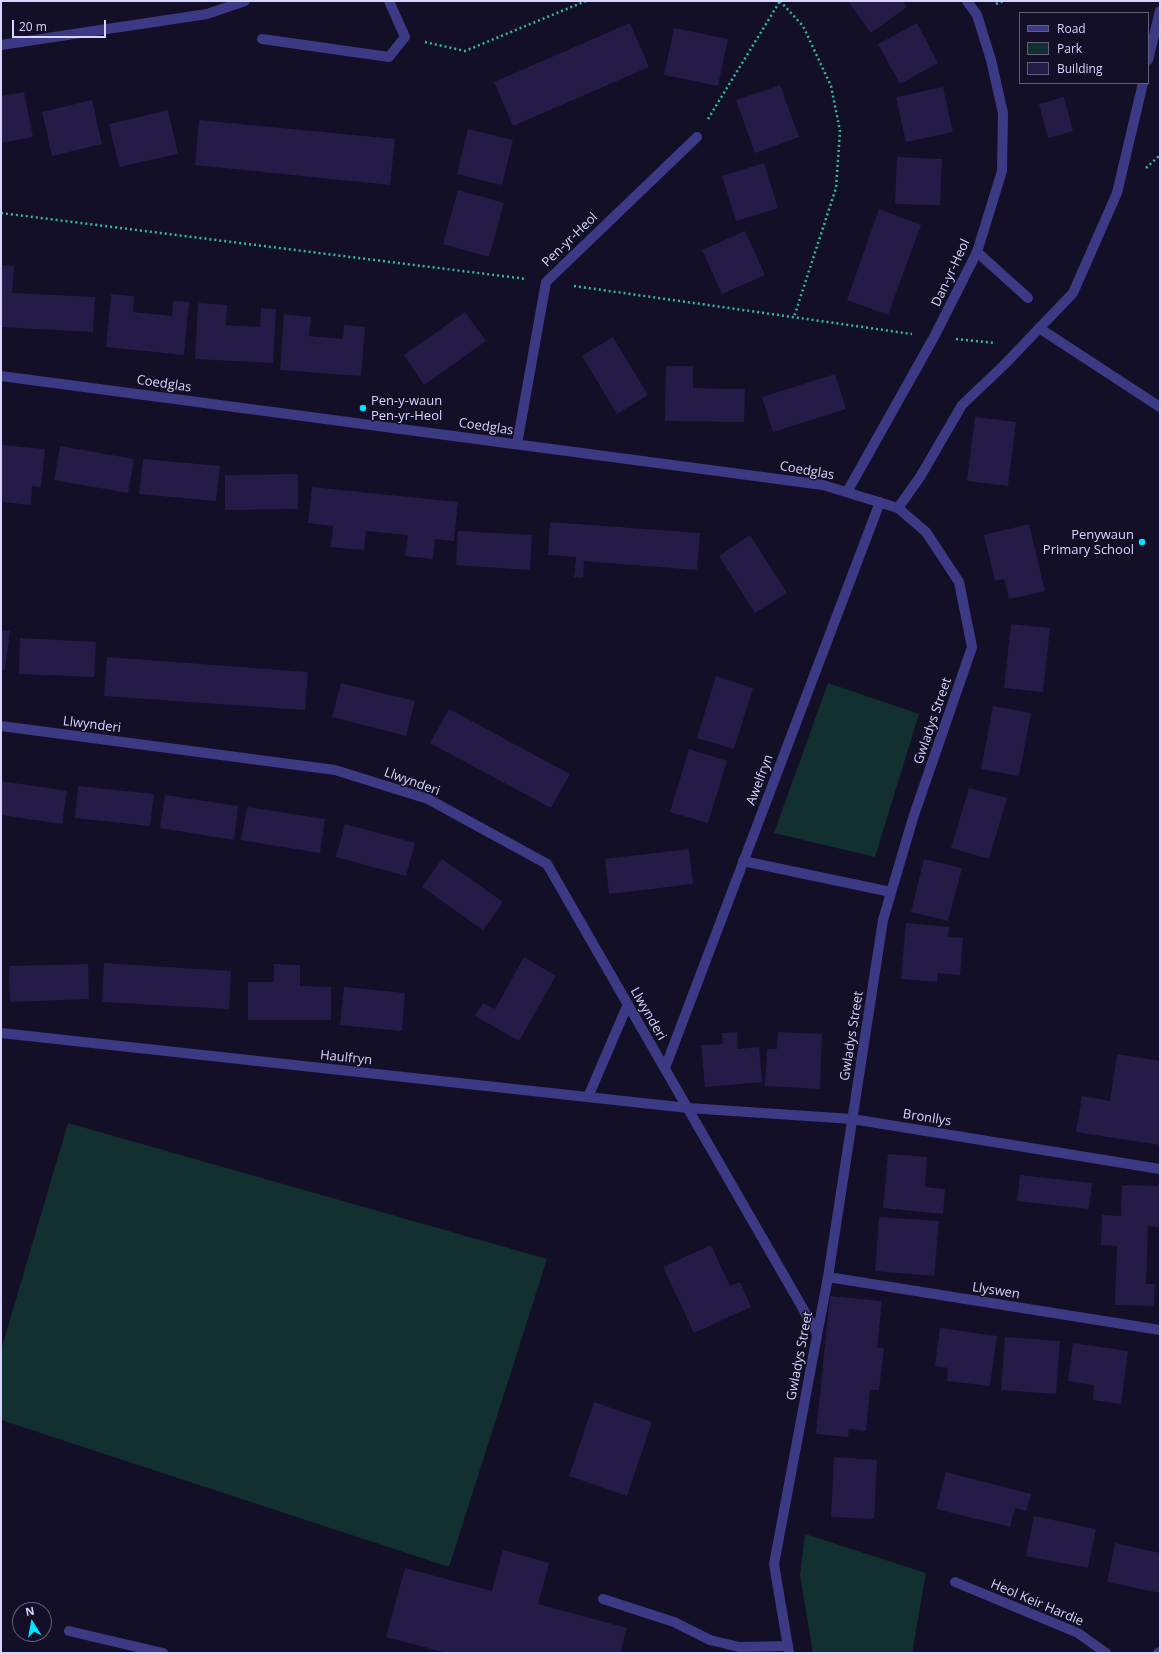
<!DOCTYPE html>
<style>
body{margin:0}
#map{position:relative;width:1161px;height:1654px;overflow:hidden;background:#130f26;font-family:"Open Sans",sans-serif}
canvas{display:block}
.frame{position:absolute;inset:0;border:2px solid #d9d4ff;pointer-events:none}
.legend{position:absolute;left:1019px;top:12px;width:130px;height:72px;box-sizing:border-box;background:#130f26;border:1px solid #625e7d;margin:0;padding:5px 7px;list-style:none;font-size:12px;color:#d9d4ff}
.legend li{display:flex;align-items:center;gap:8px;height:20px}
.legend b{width:20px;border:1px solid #625e7d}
.north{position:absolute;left:12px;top:1602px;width:40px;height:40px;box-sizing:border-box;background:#130f26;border:1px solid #625e7d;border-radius:50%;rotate:349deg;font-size:11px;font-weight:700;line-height:16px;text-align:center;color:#d9d4ff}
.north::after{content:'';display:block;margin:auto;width:14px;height:18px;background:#00e5ff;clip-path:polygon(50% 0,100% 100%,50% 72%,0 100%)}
.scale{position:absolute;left:12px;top:20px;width:94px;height:18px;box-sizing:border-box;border:2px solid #d9d4ff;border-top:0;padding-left:5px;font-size:12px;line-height:14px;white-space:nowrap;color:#d9d4ff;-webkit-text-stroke:3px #130f26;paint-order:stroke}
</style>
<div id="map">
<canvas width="1161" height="1654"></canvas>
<div class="frame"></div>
<ul class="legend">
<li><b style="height:5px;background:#3d3a85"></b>Road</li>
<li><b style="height:11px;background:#12302f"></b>Park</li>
<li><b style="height:11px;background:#241b47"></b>Building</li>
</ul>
<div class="north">N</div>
<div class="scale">20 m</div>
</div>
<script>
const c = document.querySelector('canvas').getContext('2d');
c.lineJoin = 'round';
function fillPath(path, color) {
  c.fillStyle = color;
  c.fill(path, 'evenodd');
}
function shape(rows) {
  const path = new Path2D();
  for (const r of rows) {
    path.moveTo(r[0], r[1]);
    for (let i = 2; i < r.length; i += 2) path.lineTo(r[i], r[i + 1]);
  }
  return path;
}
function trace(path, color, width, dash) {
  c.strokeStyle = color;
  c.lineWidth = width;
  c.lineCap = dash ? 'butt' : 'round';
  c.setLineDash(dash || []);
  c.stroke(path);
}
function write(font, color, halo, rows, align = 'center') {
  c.font = font + ' "Open Sans",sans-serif';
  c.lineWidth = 3;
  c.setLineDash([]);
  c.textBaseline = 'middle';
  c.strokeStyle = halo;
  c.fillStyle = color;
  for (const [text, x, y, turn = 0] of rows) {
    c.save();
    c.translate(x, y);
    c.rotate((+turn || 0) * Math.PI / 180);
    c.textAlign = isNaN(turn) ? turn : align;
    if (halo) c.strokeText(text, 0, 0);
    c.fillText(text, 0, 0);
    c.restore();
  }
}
const green = shape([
 [828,683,919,714,875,857,774,833],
 [68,1123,547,1259,449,1567,1,1420,1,1350],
 [805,1534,926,1573,912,1653,813,1653,800,1575]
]);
const building = shape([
 [848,1,903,1,907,7,871,33],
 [630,23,649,67,513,126,494,82],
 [917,23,938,63,900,84,878,44],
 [674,28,728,39,718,86,664,75],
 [780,85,799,137,755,153,736,100],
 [943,87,953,132,906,142,896,97],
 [24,92,33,137,1,143,1,96],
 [1064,97,1073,131,1048,138,1039,104],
 [92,100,102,144,52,156,42,112],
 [168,110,178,154,119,167,109,124],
 [199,120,395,139,390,185,195,165],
 [468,129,513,140,502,185,457,174],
 [897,157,942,159,940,205,895,204],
 [764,163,778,208,736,221,722,176],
 [458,190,504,203,489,257,443,244],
 [879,209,921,225,888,315,847,300],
 [745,231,765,275,722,294,702,250],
 [1,265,14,266,12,293,95,297,93,332,1,327],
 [111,294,134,296,133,312,172,316,173,301,189,302,184,355,106,347],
 [198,303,227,305,226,325,260,327,261,308,276,309,273,363,195,359],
 [465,312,486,341,424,385,404,355],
 [284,314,311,317,309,336,343,339,344,325,365,327,361,376,280,370],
 [613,337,648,395,617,414,582,356],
 [666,366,693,366,693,388,745,389,744,422,665,421],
 [835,374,846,409,773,432,762,397],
 [975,417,1016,422,1008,486,967,481],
 [1,445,45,449,41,487,32,486,31,505,1,502],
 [60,446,134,459,128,493,54,480],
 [143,459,220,466,216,501,139,494],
 [298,474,298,509,225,510,225,475],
 [312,487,458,502,454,541,435,539,433,559,405,556,408,535,366,531,364,550,331,547,333,526,308,523],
 [550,522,700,533,697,570,584,561,583,578,574,577,576,557,548,555],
 [1029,524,1045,591,1009,599,1004,579,995,581,984,535],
 [458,531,532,535,530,570,456,565],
 [750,535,787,593,755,613,719,556],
 [1011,624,1050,628,1043,692,1004,688],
 [1,630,10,631,5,670,1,670],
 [20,638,96,642,94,677,19,674],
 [107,657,308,672,305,710,104,696],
 [716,676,753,688,734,749,697,738],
 [341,683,415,701,406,736,332,717],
 [993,706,1031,713,1019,776,981,769],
 [449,709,570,774,551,808,430,743],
 [689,749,727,761,708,823,670,812],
 [1,781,67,791,62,824,1,815],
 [78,786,154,794,150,826,75,818],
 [969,788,1007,798,989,859,951,848],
 [165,795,238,806,234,840,160,828],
 [247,807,325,819,320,853,241,840],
 [345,824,415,843,406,876,336,857],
 [689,849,693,884,609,894,605,859],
 [442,859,503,902,483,930,422,887],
 [924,859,962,868,948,921,911,912],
 [906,923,949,927,948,937,963,938,960,975,938,973,937,982,901,979],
 [524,957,556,976,519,1041,475,1016,483,1003,495,1009],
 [104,963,231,971,229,1009,102,1002],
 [88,964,89,999,10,1002,9,966],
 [274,964,300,965,300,986,331,987,331,1020,248,1020,248,982,274,982],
 [344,987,405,993,402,1031,340,1025],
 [737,1032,738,1049,759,1047,762,1082,705,1087,701,1045,723,1044,722,1033],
 [778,1032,822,1034,820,1089,765,1086,767,1049,777,1049],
 [1117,1054,1160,1061,1160,1145,1076,1132,1082,1096,1110,1101],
 [888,1154,927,1157,925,1187,945,1189,943,1214,883,1208],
 [1020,1175,1092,1183,1089,1209,1017,1201],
 [1122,1185,1160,1186,1160,1227,1148,1226,1146,1284,1155,1284,1154,1306,1115,1305,1117,1246,1101,1245,1102,1215,1121,1216],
 [879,1217,939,1221,934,1276,875,1271],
 [711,1245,730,1286,740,1282,751,1307,694,1333,663,1267],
 [830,1296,882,1301,877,1348,884,1348,879,1390,870,1390,866,1431,849,1429,848,1437,816,1434],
 [940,1328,997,1336,990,1386,947,1381,948,1368,935,1366],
 [1005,1337,1060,1341,1056,1394,1001,1390],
 [1073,1343,1128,1351,1121,1404,1093,1400,1094,1385,1068,1381],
 [594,1402,652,1422,627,1496,569,1476],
 [834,1457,877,1460,874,1519,831,1517],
 [946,1472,1031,1494,1026,1511,1015,1508,1010,1527,936,1509],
 [1034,1516,1096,1529,1088,1568,1026,1556],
 [1115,1543,1160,1553,1160,1593,1107,1582],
 [503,1550,549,1563,538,1604,627,1628,620,1653,447,1653,386,1637,405,1568,492,1591]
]);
const path = shape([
 [780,1,803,26,831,86,840,131,836,188,794,317],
 [996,4,1003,1],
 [425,42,465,51,586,1],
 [708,119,780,1],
 [1146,168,1160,155],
 [1,213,526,279],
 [574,286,912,334],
 [956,339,995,343]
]);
const lane = shape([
 [262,39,389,57,405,37,389,1],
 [1148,60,1160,11],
 [977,252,1028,298],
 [1039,328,1160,407],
 [898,508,920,477,962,405,1005,364,1073,293,1117,193,1143,83],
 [743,861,891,892],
 [603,1599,674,1622,710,1640,739,1647,788,1646],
 [69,1631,163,1653]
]);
const street = shape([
 [1,45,207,14,245,1],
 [1,376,823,485,898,508,926,532,959,582,972,647,913,818,883,920,828,1277,774,1564,789,1653],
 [517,444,546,282,697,137],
 [847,492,934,337,977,252,1002,171,1003,113,991,60,977,15,967,1],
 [1,726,335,770,428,799,547,864,817,1333],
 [1,1033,688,1108,852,1119,1160,1169],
 [665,1068,880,502],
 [588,1097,628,1004],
 [828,1277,1160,1330],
 [955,1582,1078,1633,1106,1653],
 [1158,1653,1160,1652]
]);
const markers = [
 [363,408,4,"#00e5ff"],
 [1142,542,4,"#00e5ff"]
];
const streetNames = [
 ["Pen-yr-Heol",570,240,-44],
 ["Dan-yr-Heol",951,273,-65],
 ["Coedglas",164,384,8],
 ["Coedglas",486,427,8],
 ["Coedglas",807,471,10],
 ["Gwladys Street",933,721,-71],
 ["Llwynderi",92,725,7],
 ["Awelfryn",760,780,-69],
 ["Llwynderi",412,782,20],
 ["Llwynderi",648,1014,60],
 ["Gwladys Street",852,1036,-81],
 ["Haulfryn",346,1058,6],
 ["Bronllys",927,1118,9],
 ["Llyswen",996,1291,9],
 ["Gwladys Street",800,1356,-79],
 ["Heol Keir Hardie",1037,1603,23]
];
const poiNames = [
 ["Pen-y-waun",371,401],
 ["Pen-yr-Heol",371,416],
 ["Penywaun",1134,535,"right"],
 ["Primary School",1134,550,"right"]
];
fillPath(green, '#12302f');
fillPath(building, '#241b47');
trace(path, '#2fb8b0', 2.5, [2, 3]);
trace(lane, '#3d3a85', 10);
trace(street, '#3d3a85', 10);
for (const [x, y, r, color] of markers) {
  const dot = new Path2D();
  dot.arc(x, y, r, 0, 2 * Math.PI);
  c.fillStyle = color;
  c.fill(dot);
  trace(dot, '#130f26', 1.5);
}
write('13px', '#d9d4ff', '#130f26', streetNames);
write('13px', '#d9d4ff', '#130f26', poiNames, 'left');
</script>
